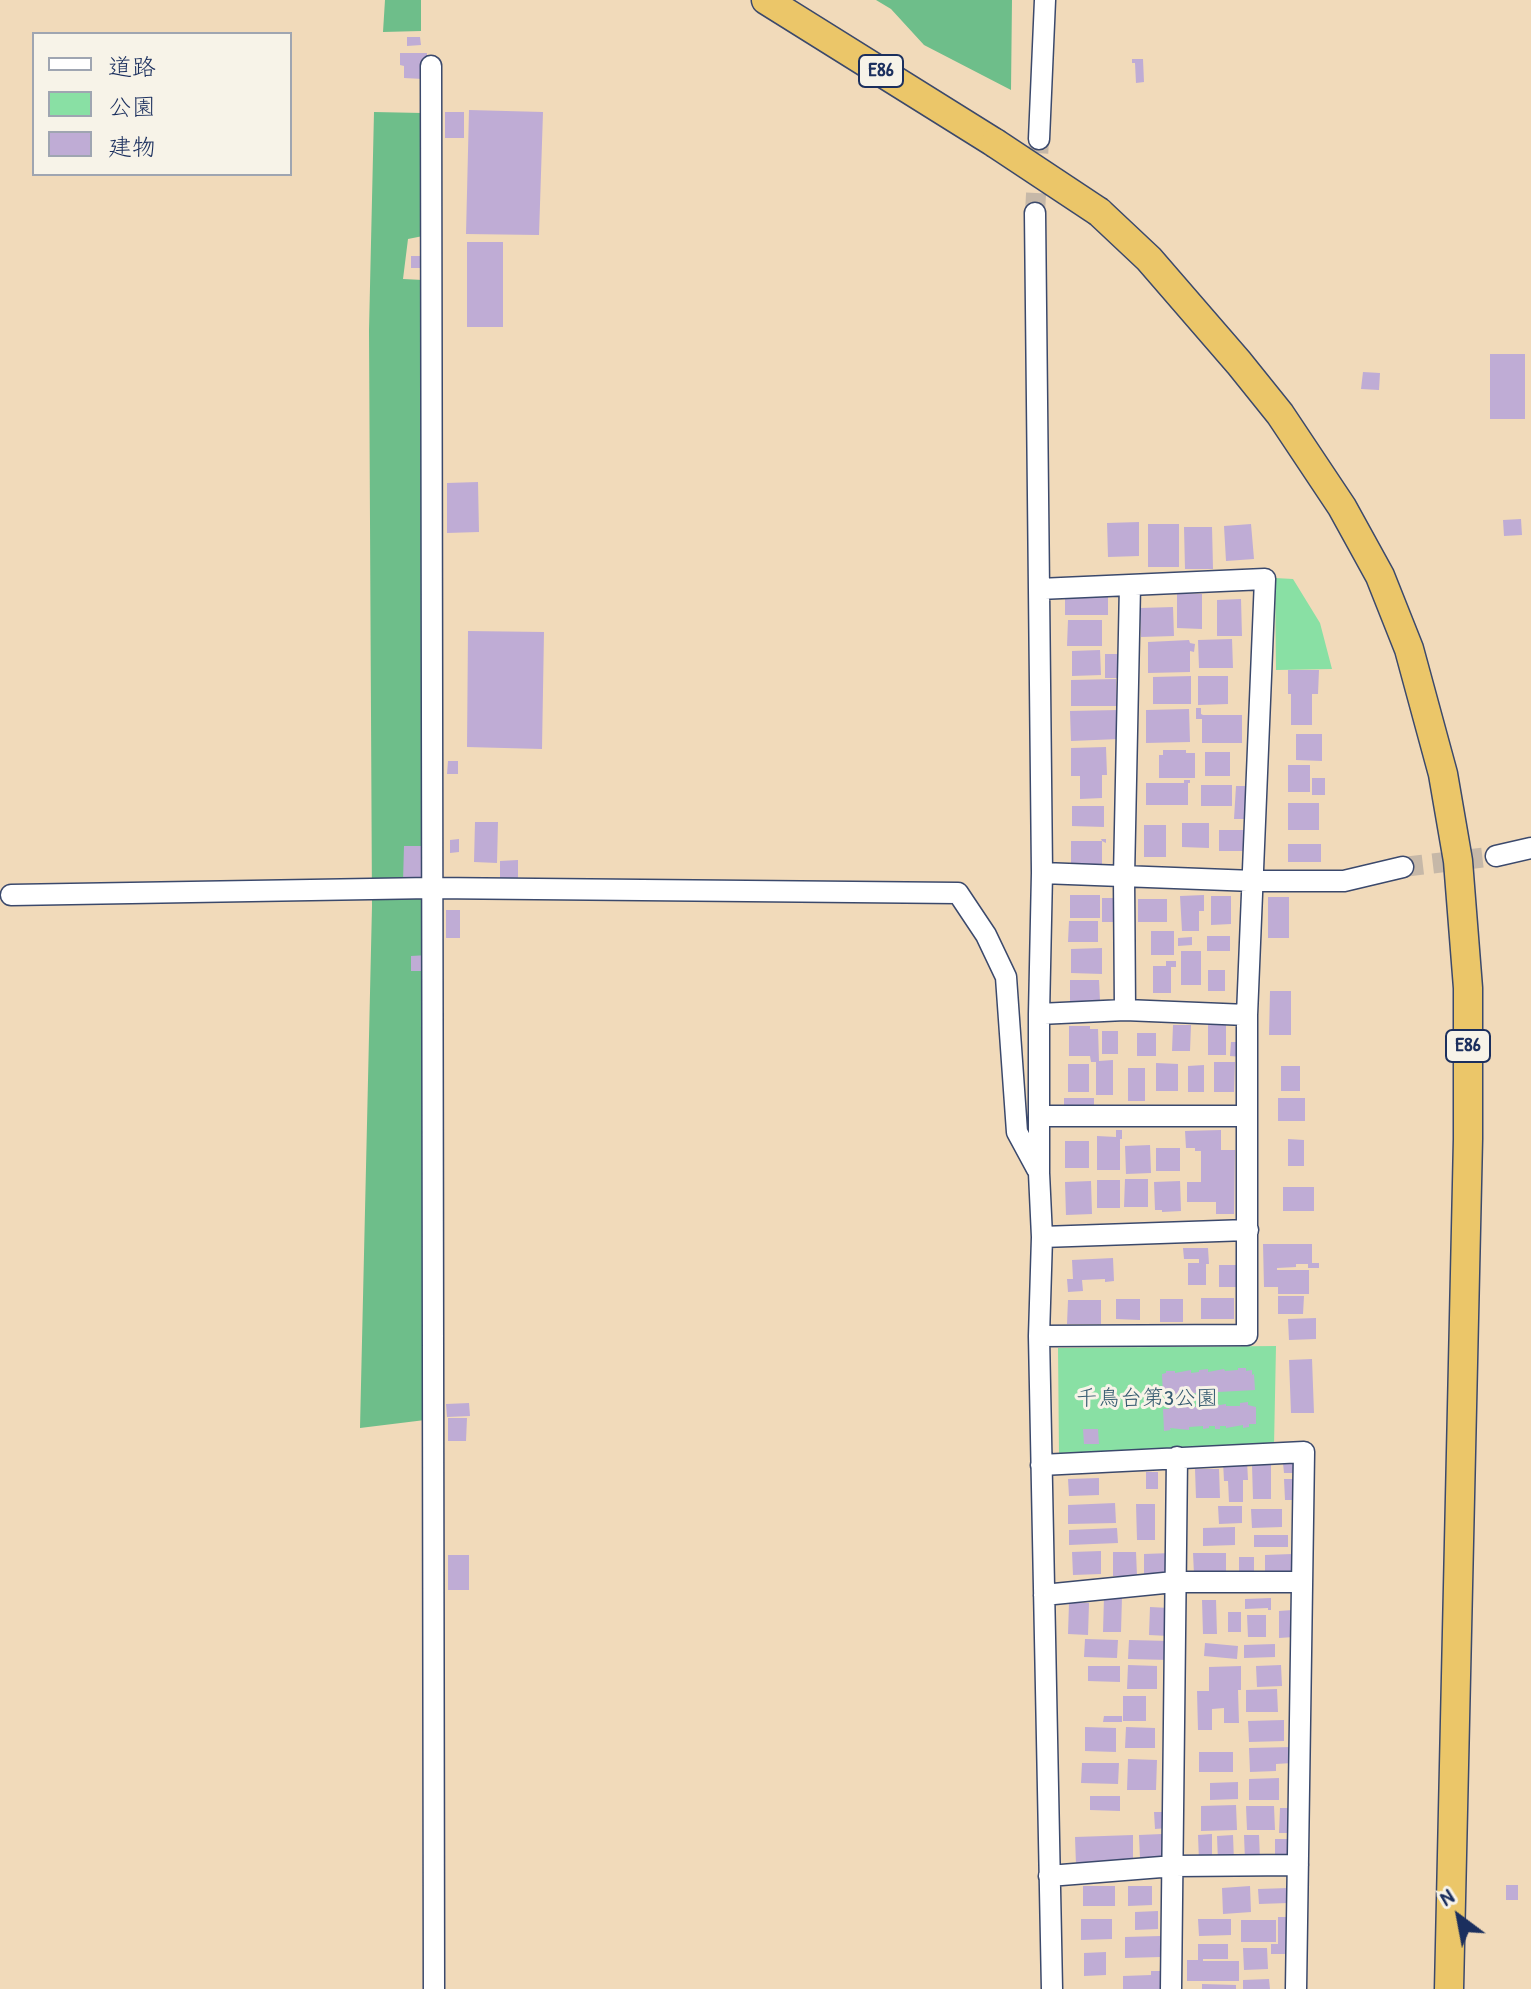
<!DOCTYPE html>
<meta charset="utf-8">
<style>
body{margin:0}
#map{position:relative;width:1531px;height:1989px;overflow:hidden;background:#f1daba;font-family:"Patrick Hand","Klee One",sans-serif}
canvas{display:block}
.legend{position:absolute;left:32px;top:32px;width:260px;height:144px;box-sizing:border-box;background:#f7f3e8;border:2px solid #9fa5b1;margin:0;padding:10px 14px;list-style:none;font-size:24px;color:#1b2f5e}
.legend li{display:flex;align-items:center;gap:16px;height:40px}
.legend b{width:40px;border:2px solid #9fa5b1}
.north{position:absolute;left:1419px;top:1877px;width:80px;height:80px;-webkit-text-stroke:6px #f7f3e8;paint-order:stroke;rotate:328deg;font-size:22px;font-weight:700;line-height:32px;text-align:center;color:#1b2f5e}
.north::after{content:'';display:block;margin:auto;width:28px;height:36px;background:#1b2f5e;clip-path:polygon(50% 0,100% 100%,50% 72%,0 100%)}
</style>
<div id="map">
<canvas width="1531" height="1989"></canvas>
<ul class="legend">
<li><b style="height:10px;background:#fff"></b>道路</li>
<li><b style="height:22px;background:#89e0a4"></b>公園</li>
<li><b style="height:22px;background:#bfacd5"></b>建物</li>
</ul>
<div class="north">N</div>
</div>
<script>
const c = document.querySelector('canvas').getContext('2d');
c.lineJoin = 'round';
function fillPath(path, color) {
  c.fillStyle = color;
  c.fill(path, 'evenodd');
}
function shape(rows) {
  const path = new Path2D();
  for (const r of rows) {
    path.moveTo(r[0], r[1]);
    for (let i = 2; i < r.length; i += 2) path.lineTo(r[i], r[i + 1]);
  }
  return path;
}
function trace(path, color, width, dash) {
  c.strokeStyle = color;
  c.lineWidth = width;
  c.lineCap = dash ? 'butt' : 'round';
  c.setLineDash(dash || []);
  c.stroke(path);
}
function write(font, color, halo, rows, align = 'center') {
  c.font = font + ' "Patrick Hand","Klee One",sans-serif';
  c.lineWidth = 6;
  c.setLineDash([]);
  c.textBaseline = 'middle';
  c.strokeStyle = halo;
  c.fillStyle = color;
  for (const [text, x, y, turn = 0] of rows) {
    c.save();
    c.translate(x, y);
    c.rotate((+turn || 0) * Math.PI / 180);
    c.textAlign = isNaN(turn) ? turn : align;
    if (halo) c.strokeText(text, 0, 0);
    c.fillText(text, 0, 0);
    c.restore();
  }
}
const green = shape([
 [1275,578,1293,579,1320,623,1332,669,1276,670],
 [1276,1346,1274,1446,1059,1453,1058,1348]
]);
const forest = shape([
 [385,0,421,0,421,31,383,32],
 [876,0,1012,0,1011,90,924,45,891,9],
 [374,112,422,113,423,236,408,239,403,279,423,280,425,1420,360,1428,372,906,369,330]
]);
const building = shape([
 [407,37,420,37,421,45,407,46],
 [400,53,427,53,426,66,423,79,404,78,404,66,400,65],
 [1132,59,1143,59,1144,82,1136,83,1135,63,1132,63],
 [469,110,543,112,539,235,466,234],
 [445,112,464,112,464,138,445,138],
 [467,242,503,242,503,327,467,327],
 [411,256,428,256,428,268,411,268],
 [1490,354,1525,354,1525,419,1490,419],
 [1363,372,1380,373,1379,390,1361,389],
 [478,482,479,532,447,533,447,483],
 [1521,519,1522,535,1504,536,1503,520],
 [1139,522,1139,556,1108,557,1107,523],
 [1148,524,1179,524,1179,567,1148,567],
 [1251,524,1254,559,1226,561,1224,526],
 [1184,527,1212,527,1213,569,1185,569],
 [1065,590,1108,590,1108,615,1065,615],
 [1177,593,1202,594,1202,629,1177,628],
 [1241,599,1242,636,1217,636,1217,600],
 [1173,607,1174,636,1141,637,1140,608],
 [1068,620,1102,620,1102,646,1067,646],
 [468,631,544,632,542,749,467,747],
 [1232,639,1233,668,1199,668,1198,640],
 [1189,640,1190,643,1195,644,1194,652,1190,651,1190,672,1148,673,1148,642],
 [1100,650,1101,675,1072,676,1072,651],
 [1105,654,1119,654,1120,678,1105,678],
 [1288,670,1319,670,1318,694,1312,694,1312,725,1291,725,1291,694,1288,694],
 [1191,676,1191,704,1153,704,1153,677],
 [1198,676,1228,676,1228,704,1198,705],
 [1116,679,1117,706,1071,706,1071,680],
 [1196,708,1201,708,1201,714,1203,715,1242,715,1242,743,1202,743,1202,719,1196,719],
 [1189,709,1190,742,1146,743,1146,710],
 [1118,710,1119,739,1071,741,1070,711],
 [1296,734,1322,734,1322,761,1296,760],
 [1106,747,1107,775,1102,775,1102,798,1080,799,1080,776,1071,776,1071,748],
 [1163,750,1186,750,1186,753,1195,753,1195,778,1159,778,1159,755,1163,755],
 [1205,752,1230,752,1230,776,1205,776],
 [448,761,458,761,458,774,447,774],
 [1288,765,1310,765,1310,792,1288,792],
 [1312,778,1325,778,1325,795,1312,795],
 [1184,780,1190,780,1190,783,1188,783,1188,805,1146,805,1146,783,1184,783],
 [1201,785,1232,785,1232,806,1201,806],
 [1236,786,1252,786,1252,819,1234,819],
 [1288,803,1319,803,1319,830,1288,830],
 [1072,806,1104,806,1104,827,1072,826],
 [475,822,498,822,497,863,474,862],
 [1182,823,1209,823,1209,848,1182,847],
 [1144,825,1166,825,1166,857,1144,857],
 [1219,830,1245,830,1245,851,1219,851],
 [459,839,459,852,450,853,450,840],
 [1101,839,1106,839,1106,843,1102,841,1102,864,1071,864,1071,841,1102,841],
 [1288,844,1321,844,1321,862,1288,862],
 [404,846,423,846,423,882,403,882],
 [518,860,518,882,500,882,500,861],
 [1070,895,1100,895,1100,918,1070,918],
 [1204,895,1204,911,1199,911,1199,931,1182,931,1180,896],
 [1211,896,1231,896,1231,924,1211,925],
 [1268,897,1289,897,1289,938,1268,938],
 [1102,898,1115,898,1118,922,1102,922],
 [1138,899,1167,899,1167,922,1138,922],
 [446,910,460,910,460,938,446,938],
 [1069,921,1098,921,1098,942,1068,942],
 [1151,931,1174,931,1174,955,1151,955],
 [1207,936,1230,936,1230,951,1207,951],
 [1192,937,1192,945,1178,946,1178,938],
 [1102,948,1102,974,1071,973,1071,949],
 [1181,951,1201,951,1201,985,1181,985],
 [428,955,428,971,411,971,411,956],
 [1166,961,1176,961,1176,967,1171,967,1171,993,1153,993,1153,966,1166,966],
 [1208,970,1225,970,1225,991,1208,991],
 [1070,980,1099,980,1100,1001,1070,1001],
 [1270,991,1291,991,1291,1035,1269,1035],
 [1208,1022,1226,1022,1226,1055,1208,1055],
 [1173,1025,1191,1025,1190,1051,1172,1051],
 [1069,1026,1090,1026,1090,1029,1098,1029,1099,1061,1113,1060,1113,1095,1096,1095,1096,1062,1091,1062,1090,1056,1069,1056],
 [1102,1031,1118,1031,1118,1054,1102,1054],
 [1137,1033,1156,1033,1156,1056,1137,1056],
 [1236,1035,1239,1035,1243,1057,1230,1056,1231,1042,1236,1042],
 [1214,1062,1235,1062,1234,1092,1214,1092],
 [1156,1063,1178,1064,1178,1091,1156,1091],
 [1068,1064,1089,1064,1089,1092,1068,1092],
 [1204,1065,1204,1092,1188,1092,1188,1066],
 [1281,1066,1300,1066,1300,1091,1281,1091],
 [1128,1068,1145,1068,1145,1101,1128,1101],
 [1064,1098,1094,1098,1094,1109,1064,1110],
 [1278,1098,1305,1098,1305,1121,1278,1121],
 [1116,1130,1122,1130,1122,1139,1120,1139,1120,1170,1097,1170,1097,1136,1116,1137],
 [1221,1130,1221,1150,1235,1150,1234,1214,1216,1214,1216,1202,1187,1202,1187,1182,1201,1182,1201,1151,1195,1151,1195,1148,1186,1148,1185,1131],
 [1288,1139,1304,1140,1304,1166,1288,1166],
 [1065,1141,1089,1141,1089,1168,1065,1168],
 [1150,1145,1151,1173,1126,1174,1125,1146],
 [1156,1148,1180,1148,1180,1171,1156,1171],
 [1125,1179,1148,1179,1148,1207,1124,1207],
 [1097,1180,1120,1180,1120,1208,1097,1208],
 [1091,1181,1092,1214,1066,1215,1065,1182],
 [1180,1181,1181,1211,1162,1212,1162,1210,1155,1210,1154,1182],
 [1283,1187,1314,1187,1314,1211,1283,1211],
 [1263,1244,1312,1244,1312,1263,1319,1263,1319,1268,1308,1268,1308,1264,1296,1264,1296,1267,1277,1268,1277,1270,1309,1270,1309,1294,1278,1294,1278,1287,1264,1287],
 [1183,1248,1208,1248,1209,1264,1206,1264,1206,1285,1188,1285,1188,1263,1199,1263,1199,1259,1184,1259],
 [1113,1258,1114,1281,1105,1282,1105,1279,1082,1280,1083,1291,1068,1292,1067,1279,1073,1279,1072,1260],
 [1219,1265,1239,1265,1238,1287,1219,1287],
 [1278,1296,1304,1296,1303,1314,1278,1314],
 [1201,1298,1234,1298,1234,1319,1201,1319],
 [1116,1299,1140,1299,1140,1320,1116,1319],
 [1160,1299,1183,1299,1183,1322,1160,1322],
 [1068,1300,1101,1300,1101,1324,1067,1324],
 [1316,1318,1316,1339,1289,1340,1288,1319],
 [1312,1359,1314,1413,1291,1413,1289,1360],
 [1238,1368,1246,1368,1246,1371,1252,1370,1252,1375,1254,1374,1255,1390,1163,1395,1162,1374,1166,1373,1166,1371,1175,1371,1175,1373,1191,1370,1191,1373,1199,1372,1199,1370,1208,1369,1208,1372,1224,1369,1225,1371,1238,1370],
 [1248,1402,1248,1405,1256,1407,1256,1424,1249,1424,1249,1427,1243,1428,1243,1425,1226,1428,1226,1426,1220,1426,1220,1429,1215,1429,1215,1426,1209,1426,1209,1428,1203,1429,1203,1426,1189,1427,1189,1430,1170,1428,1171,1430,1164,1431,1163,1409,1169,1409,1169,1406,1176,1406,1176,1408,1192,1405,1192,1407,1196,1407,1196,1405,1203,1404,1203,1407,1207,1407,1206,1405,1214,1404,1214,1406,1226,1404,1226,1406,1240,1406,1240,1403],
 [469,1403,470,1416,447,1417,446,1404],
 [448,1418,467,1418,466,1441,448,1441],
 [1083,1429,1098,1429,1099,1444,1084,1444],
 [1223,1461,1247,1461,1248,1480,1243,1480,1243,1502,1229,1502,1228,1481,1224,1481],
 [1283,1463,1294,1463,1294,1473,1284,1473],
 [1271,1464,1271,1499,1253,1499,1252,1465],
 [1195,1469,1219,1469,1220,1498,1196,1498],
 [1146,1472,1158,1472,1158,1489,1146,1489],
 [1099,1478,1099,1495,1069,1496,1068,1479],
 [1284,1479,1295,1479,1296,1500,1285,1500],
 [1115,1503,1116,1523,1068,1524,1068,1505],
 [1136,1504,1155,1504,1155,1540,1137,1540],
 [1218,1506,1242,1506,1242,1523,1219,1524],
 [1251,1509,1282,1509,1282,1527,1252,1528],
 [1235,1527,1235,1545,1203,1546,1203,1528],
 [1117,1528,1118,1543,1069,1545,1069,1530],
 [1254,1535,1288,1535,1288,1547,1254,1547],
 [1101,1551,1101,1574,1073,1575,1072,1552],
 [1113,1552,1136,1552,1137,1576,1113,1576],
 [1171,1553,1172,1575,1144,1575,1144,1554],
 [1193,1553,1226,1553,1226,1574,1194,1574],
 [1292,1554,1293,1573,1265,1574,1265,1555],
 [448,1555,469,1555,469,1590,448,1590],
 [1239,1557,1254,1557,1254,1576,1239,1576],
 [1104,1597,1122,1597,1121,1632,1103,1632],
 [1271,1598,1271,1610,1268,1610,1268,1608,1245,1609,1245,1599],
 [1202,1600,1216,1600,1217,1634,1203,1634],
 [1069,1603,1089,1603,1088,1635,1068,1634],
 [1150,1607,1169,1608,1169,1636,1149,1635],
 [1293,1610,1294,1637,1279,1638,1279,1611],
 [1228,1612,1241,1612,1241,1632,1228,1632],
 [1247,1615,1266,1615,1266,1637,1248,1637],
 [1085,1639,1118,1640,1117,1658,1084,1657],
 [1129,1640,1170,1641,1169,1660,1128,1659],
 [1205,1643,1238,1646,1237,1659,1204,1656],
 [1275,1644,1275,1657,1244,1658,1244,1645],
 [1128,1665,1157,1666,1157,1689,1127,1689],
 [1281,1665,1282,1686,1257,1687,1256,1666],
 [1088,1666,1120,1666,1120,1682,1088,1681],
 [1241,1666,1241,1690,1238,1690,1239,1723,1224,1723,1224,1708,1212,1709,1212,1730,1198,1730,1197,1691,1209,1691,1209,1667],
 [1277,1689,1278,1712,1246,1712,1246,1690],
 [1123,1696,1146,1696,1146,1721,1123,1721],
 [1104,1716,1122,1716,1122,1722,1103,1722],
 [1284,1720,1284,1741,1249,1742,1248,1721],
 [1085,1727,1116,1728,1116,1752,1085,1751],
 [1126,1727,1155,1728,1155,1748,1125,1748],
 [1292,1747,1292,1763,1276,1764,1276,1771,1250,1772,1249,1748],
 [1199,1752,1233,1752,1233,1772,1199,1772],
 [1128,1759,1157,1760,1156,1790,1127,1790],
 [1082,1763,1119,1763,1118,1784,1081,1783],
 [1279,1778,1279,1800,1249,1800,1249,1779],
 [1238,1782,1238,1799,1210,1800,1210,1783],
 [1090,1796,1120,1796,1120,1811,1090,1810],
 [1236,1805,1237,1830,1201,1831,1201,1806],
 [1246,1806,1274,1806,1275,1830,1247,1830],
 [1280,1808,1293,1808,1293,1833,1279,1833],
 [1154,1812,1167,1812,1168,1828,1155,1829],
 [1162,1834,1163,1858,1140,1859,1139,1835],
 [1212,1834,1212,1861,1199,1861,1198,1835],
 [1133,1835,1133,1863,1076,1865,1075,1837],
 [1233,1835,1234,1861,1218,1861,1217,1836],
 [1244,1835,1259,1835,1260,1860,1245,1860],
 [1275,1839,1288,1839,1288,1858,1275,1858],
 [1506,1885,1518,1885,1518,1900,1506,1900],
 [1083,1886,1115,1886,1115,1906,1083,1906],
 [1128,1886,1152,1886,1152,1905,1128,1906],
 [1250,1886,1251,1912,1223,1914,1222,1888],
 [1288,1888,1288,1903,1259,1904,1258,1889],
 [1158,1911,1158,1929,1135,1930,1135,1912],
 [1278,1917,1291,1917,1290,1954,1271,1954,1271,1944,1278,1944],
 [1081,1919,1112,1919,1112,1939,1081,1940],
 [1198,1919,1231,1919,1231,1935,1199,1936],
 [1241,1920,1276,1920,1276,1942,1241,1942],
 [1160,1936,1160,1957,1125,1958,1125,1937],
 [1198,1944,1228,1944,1228,1959,1203,1959,1203,1961,1239,1961,1239,1981,1187,1981,1187,1960,1198,1960],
 [1243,1948,1267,1948,1268,1969,1244,1970],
 [1106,1952,1106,1975,1084,1976,1084,1953],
 [1151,1971,1167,1971,1167,1989,1123,1989,1123,1976,1151,1975],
 [1269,1979,1270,1989,1243,1989,1243,1980],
 [1202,1984,1236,1985,1236,1989,1202,1989]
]);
const minorTunnel = shape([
 [1035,213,1039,139],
 [1403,867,1496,856]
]);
const minor = shape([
 [431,66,434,1989],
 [1039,139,1045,0],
 [1035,213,1042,873,1039,1014,1039,1173,1042,1237,1039,1336,1052,1989],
 [1039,589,1265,579,1247,1015,1247,1335,1039,1336],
 [1496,856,1531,848],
 [1042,873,1254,881,1344,881,1403,867],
 [11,895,431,888,958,893,986,935,1006,977,1017,1132,1037,1169],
 [1125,1010,1124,877,1130,585],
 [1039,1014,1125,1010,1247,1015],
 [1039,1116,1247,1116],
 [1042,1237,1248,1230],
 [1041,1465,1304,1452,1296,1989],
 [1044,1595,1174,1582,1302,1582],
 [1049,1876,1174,1866,1298,1865],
 [1171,1989,1177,1457]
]);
const highway = shape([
 [766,0,995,143],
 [1099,212,1149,259,1239,363,1280,414,1342,507,1380,576,1409,649,1443,774,1458,861,1468,988,1468,1139,1449,1989]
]);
const highwayBridge = shape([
 [995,143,1099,212]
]);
const shields = [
 [881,71,44],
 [1468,1046,44]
];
const shieldNames = [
 ["E86",881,71],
 ["E86",1468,1046]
];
const parkNames = [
 ["千鳥台第3公園",1147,1399]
];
fillPath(green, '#89e0a4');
fillPath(forest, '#6ebe8a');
fillPath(building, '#bfacd5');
trace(minorTunnel, '#c6b8a8', 20, [20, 10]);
trace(minor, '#3b496c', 23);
trace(highway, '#3b496c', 31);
trace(minor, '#fff', 20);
trace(highway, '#ebc669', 28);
trace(highwayBridge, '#3b496c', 31, []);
trace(highwayBridge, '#ebc669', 28);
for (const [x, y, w] of shields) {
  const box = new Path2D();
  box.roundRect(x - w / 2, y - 16, w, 32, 6);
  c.fillStyle = '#f7f3e8';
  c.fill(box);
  trace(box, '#1b2f5e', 2);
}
write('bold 20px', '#1b2f5e', null, shieldNames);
write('22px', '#365b70', '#f7f3e8', parkNames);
</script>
